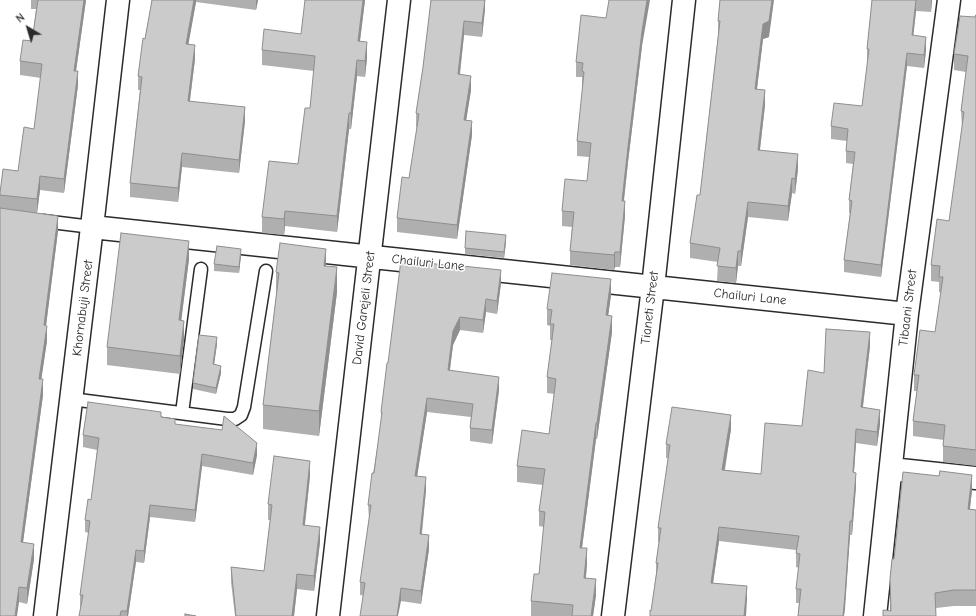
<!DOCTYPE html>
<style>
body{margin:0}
#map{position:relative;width:976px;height:616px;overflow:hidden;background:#fff;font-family:"Comic Neue",sans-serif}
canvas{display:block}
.north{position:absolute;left:8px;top:8px;width:40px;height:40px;-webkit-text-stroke:3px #fff;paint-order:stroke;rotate:322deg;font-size:11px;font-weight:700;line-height:16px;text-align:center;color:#2b2b2b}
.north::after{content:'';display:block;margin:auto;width:14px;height:18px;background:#2b2b2b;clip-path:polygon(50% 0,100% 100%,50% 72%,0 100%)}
</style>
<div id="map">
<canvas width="976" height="616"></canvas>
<div class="north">N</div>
</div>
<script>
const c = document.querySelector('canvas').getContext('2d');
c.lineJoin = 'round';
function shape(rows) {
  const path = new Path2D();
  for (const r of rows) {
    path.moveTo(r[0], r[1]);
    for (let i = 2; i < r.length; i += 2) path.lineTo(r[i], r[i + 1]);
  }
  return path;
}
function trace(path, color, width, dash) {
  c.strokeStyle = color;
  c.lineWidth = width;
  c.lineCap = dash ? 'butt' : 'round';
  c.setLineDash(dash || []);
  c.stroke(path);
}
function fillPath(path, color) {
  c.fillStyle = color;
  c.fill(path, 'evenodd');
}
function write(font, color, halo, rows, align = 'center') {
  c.font = font + ' "Comic Neue",sans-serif';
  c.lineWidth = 3;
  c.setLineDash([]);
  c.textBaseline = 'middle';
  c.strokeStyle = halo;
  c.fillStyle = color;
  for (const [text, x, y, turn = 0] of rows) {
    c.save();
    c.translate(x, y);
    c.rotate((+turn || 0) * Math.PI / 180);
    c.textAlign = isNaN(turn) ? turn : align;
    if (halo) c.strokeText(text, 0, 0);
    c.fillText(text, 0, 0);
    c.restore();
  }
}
const service = shape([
 [43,221,92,227],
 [71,399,227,419,235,419,241,415,244,407,266,271],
 [182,413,201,269]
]);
const minor = shape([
 [92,227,907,314],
 [891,469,976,478],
 [45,616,92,227,118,0],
 [328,616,399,0],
 [613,616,653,287,684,0],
 [875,616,907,314,949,0]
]);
const wall = shape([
 [31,0,86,0,76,71,78,85,64,193,40,190,37,213,58,231,46,326,47,341,41,379,43,395,23,542,34,559,27,604,19,602,0,616,0,193,18,171,34,129,41,78,20,75,20,61,32,41,36,9,31,9],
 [152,0,258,0,256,10,196,2,188,44,195,59,190,101,245,121,239,173,182,167,178,202,130,197,130,183,140,90,138,90,138,76],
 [365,0,360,41,367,58,365,77,357,76,351,129,349,129,337,232,285,226,284,235,262,233,262,217,298,164,310,108,314,71,262,65,262,50,301,34],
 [431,0,485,0,485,9,482,37,464,35,460,75,471,90,466,120,472,135,457,239,397,232,397,218,409,178,417,127,416,127,416,113,423,67],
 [720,0,769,37,763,39,757,89,765,105,760,150,798,169,795,194,792,193,788,221,748,217,741,266,738,266,736,283,717,281,718,262,690,258,690,243,700,195,718,36,718,21],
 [872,0,932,0,931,12,916,11,913,36,926,50,924,68,907,66,881,277,844,272,844,260,850,213,849,213,849,200,853,164,846,163,846,151,847,141,831,139,831,126,862,106,868,61,867,61,867,49],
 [976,15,976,466,943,462,943,446,944,440,913,436,913,421,917,391,914,391,914,375,935,332,941,293,939,292,939,282,931,281,931,265,949,221,962,127,961,111,966,72,954,70,954,54],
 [642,46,628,162,624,201,625,216,620,267,615,267,614,270,570,265,570,251,572,227,562,226,562,211,587,181,589,157,577,156,577,141,583,86,582,86,582,77,576,77,576,62],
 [506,242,504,258,465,254,465,248],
 [241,255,239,273,214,271,214,264],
 [189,259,181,321,184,339,180,374,107,365,107,347],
 [326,266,337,292,319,436,263,429,263,405,276,296,276,272],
 [501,283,497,314,486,312,483,333,460,330,453,345,450,370,499,390,492,444,470,441,470,428,471,417,427,412,417,477,426,490,422,534,429,549,421,604,360,595,360,582,369,518,368,505,381,424,381,412,388,363],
 [611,295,608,316,612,332,597,439,596,439,582,548,587,564,586,578,596,595,593,616,531,616,531,601,539,574,544,527,539,526,539,511,543,485,517,482,517,466,549,434,554,394,547,393,547,377,552,340,550,340,550,326,547,325,547,309],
 [217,344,214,365,221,373,216,394,193,389,193,383],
 [870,346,863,407,880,424,877,446,856,443,854,472,856,486,852,535,850,535,844,616,798,616,799,603,796,603,796,589,799,568,796,567,796,550,719,541,713,583,747,600,651,611,656,575,656,563,659,542,658,542,658,528,668,458,666,458,666,444,731,429,725,470,761,474,802,426,824,373],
 [161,417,175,424,257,455,253,475,202,466,195,522,150,517,144,563,136,562,128,616,79,616,81,607,80,607,80,595,89,533,85,532,85,520,91,500,97,450,83,447,83,435],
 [310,476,305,525,320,542,314,591,297,589,294,616,235,616,231,582,231,567,264,571,270,520,268,520,268,504],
 [972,490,970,509,976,510,976,606,954,606,936,608,936,616,890,611,890,579,894,559]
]);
const shadedWall = shape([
 [84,0,86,0,74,85,74,71],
 [194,0,196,0,196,2,186,58,186,44],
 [256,0,258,0,256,10],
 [363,0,365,0,358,56,358,41],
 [485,0,485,9,482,37,482,23],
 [647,0,650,0,642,46,628,162,622,216,622,201,628,147,642,31],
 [772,0,774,0,769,37,763,39,755,104,755,89,763,24],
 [916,0,916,11,912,48,912,35],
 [931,0,932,0,931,12],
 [464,21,464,35,458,88,458,74],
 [926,37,926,50,924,68,924,55],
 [367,42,367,58,365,77,365,61],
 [195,45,195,59,188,114,188,101],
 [907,53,907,66,881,277,881,265],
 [357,60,357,76,351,129,351,113],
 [78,71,78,85,64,193,64,179],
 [471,76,471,90,464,134,464,120],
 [765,90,765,105,758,165,758,150],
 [245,107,245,121,239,173,239,160],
 [349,113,349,129,337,232,337,216],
 [472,121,472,135,457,239,457,225],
 [182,153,182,167,178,202,178,188],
 [798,154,798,169,795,194,795,179],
 [40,176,40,190,37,213,37,199],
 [792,178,792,193,788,221,788,206],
 [625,201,625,216,620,267,620,252],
 [748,202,748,217,741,266,741,251],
 [285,211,285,226,284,235,284,219],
 [58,216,58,231,44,341,44,325],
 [506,235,506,242,504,258,504,252],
 [189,241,189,259,179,338,179,320],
 [241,249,241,255,239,273,239,267],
 [326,249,326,273,324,266],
 [738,251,738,266,736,283,736,268],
 [615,252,615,267,614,270,614,255],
 [337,267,337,292,319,436,319,411],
 [501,270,501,283,497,314,497,301],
 [611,279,611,295,606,331,606,315],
 [486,299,486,312,483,333,483,320],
 [612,316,612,332,597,439,597,423],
 [460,317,460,330,453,345,448,383,448,370,453,331],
 [184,321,184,339,180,374,180,356],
 [47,326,47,341,39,395,39,379],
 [870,332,870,346,861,421,861,407],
 [217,337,217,344,213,371,213,364],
 [221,366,221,373,216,394,216,388],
 [499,377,499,390,492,444,492,430],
 [43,379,43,395,21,557,21,542],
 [427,398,427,412,415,490,415,476],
 [880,410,880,424,877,446,877,432],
 [731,415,731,429,722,484,722,470],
 [596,423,596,439,580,563,580,548],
 [856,429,856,443,853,486,853,472],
 [257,443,257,455,253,475,253,463],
 [202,454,202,466,195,522,195,510],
 [310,461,310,476,303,540,303,525],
 [856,473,856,486,852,535,852,521],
 [972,475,972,490,968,524,968,509],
 [426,477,426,490,420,547,420,534],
 [150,505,150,517,144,563,144,551],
 [850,521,850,535,845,609,844,616,843,616],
 [320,527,320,542,314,591,314,576],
 [719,527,719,541,711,597,711,583],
 [429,535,429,549,421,604,421,591],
 [34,544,34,559,27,604,27,588],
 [587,548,587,564,584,594,584,578],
 [136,550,136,562,128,616,127,616,127,611],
 [297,574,297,589,294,616,292,616],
 [596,579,596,595,593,616,591,616],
 [747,586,747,600,746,616,744,616],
 [19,587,19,602,17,616,15,616],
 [401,588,401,601,398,616,397,616]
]);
const building = shape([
 [38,0,84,0,74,71,78,71,64,179,40,176,37,199,0,195,0,193,3,169,18,171,24,127,34,129,42,64,20,61,23,40,32,41,38,0],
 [152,0,194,0,186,44,195,45,188,101,245,107,239,160,182,153,178,188,130,183,142,77,138,76,143,38,145,39,152,0],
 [305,0,363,0,358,41,367,42,365,61,357,60,351,113,349,113,337,216,285,211,284,219,262,217,269,161,298,164,305,108,310,108,315,56,262,50,264,29,301,34,305,0],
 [431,0,485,0,482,23,464,21,458,74,471,76,464,120,472,121,457,225,397,218,402,177,409,178,419,114,416,113,423,67,431,0],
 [609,0,647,0,642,31,628,147,622,201,625,201,620,252,615,252,614,255,570,251,574,212,562,211,565,179,587,181,591,143,577,141,584,72,582,71,583,63,576,62,581,15,606,18,609,0],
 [720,0,772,0,769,21,763,24,755,89,765,90,758,150,798,154,795,179,792,178,788,206,748,202,741,251,738,251,736,268,717,266,720,248,690,243,697,195,700,195,720,21,718,21,720,0],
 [872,0,916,0,912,35,926,37,924,55,907,53,881,265,844,260,852,201,849,200,855,152,846,151,848,129,831,126,834,103,862,106,869,49,867,49,872,0],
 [976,15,976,450,943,446,945,425,913,421,919,375,914,375,920,330,935,332,943,277,939,277,940,266,931,265,937,219,949,221,964,112,961,111,968,56,954,54,960,16,975,17,975,16,976,15],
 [0,208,58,216,44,325,47,326,39,379,43,379,21,542,34,544,27,588,19,587,15,616,0,616,0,208],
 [466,231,506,235,504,252,465,248,466,231],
 [121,233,189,241,179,320,184,321,180,356,107,347,121,233],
 [280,243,326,249,324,266,337,267,319,411,263,405,279,273,276,272,280,243],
 [217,246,241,249,239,267,214,264,217,246],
 [401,260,462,267,462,266,501,270,497,301,486,299,483,320,460,317,453,331,448,370,499,377,492,430,470,428,473,404,427,398,415,476,426,477,420,534,429,535,421,591,401,588,397,616,360,616,365,583,360,582,371,505,368,505,372,473,374,473,382,412,381,412,387,363,388,363,401,260],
 [552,273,611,279,606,315,612,316,597,423,596,423,580,548,587,548,584,578,596,579,591,616,572,616,573,605,531,601,534,574,539,574,545,512,539,511,545,469,517,466,522,430,549,434,556,379,547,377,554,324,550,324,552,310,547,309,552,273],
 [826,329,870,332,861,407,880,410,877,432,856,429,853,472,856,473,852,521,850,521,845,595,843,616,798,616,801,589,796,589,800,554,796,553,799,536,719,527,711,583,747,586,744,616,650,616,650,610,651,611,658,563,656,563,661,528,658,528,670,445,666,444,672,407,731,415,722,470,761,474,765,423,802,426,808,370,824,373,826,329],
 [199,335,217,337,213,364,221,366,216,388,193,383,199,335],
 [88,402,161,412,161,417,175,419,175,424,222,430,224,416,257,443,253,463,202,454,195,510,150,505,144,551,136,550,127,611,121,611,120,616,79,616,83,595,80,595,90,521,85,520,88,499,91,500,99,438,83,435,88,402],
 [274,456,310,461,303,525,320,527,314,576,297,574,292,616,236,616,231,567,264,571,272,505,268,504,274,456],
 [940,471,972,475,968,509,976,510,976,590,954,590,935,593,936,616,883,616,883,610,891,611,890,579,892,559,894,559,903,472,939,476,940,471],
 [185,614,196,616,185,616,185,614]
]);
const streetNames = [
 ["Chailuri Lane",428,263,6],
 ["Chailuri Lane",750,297,6],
 ["Khornabuji Street",83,308,-83],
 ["David Garejeli Street",364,308,-83],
 ["Tianeti Street",650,308,-83],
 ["Tibaani Street",908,308,-83]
];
trace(service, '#2b2b2b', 15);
trace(minor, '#2b2b2b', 25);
trace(service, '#fff', 12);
trace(minor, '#fff', 22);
fillPath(wall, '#afafaf');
fillPath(shadedWall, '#8e8e8e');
fillPath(building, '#cbcbcb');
trace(building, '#8e8e8e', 1);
write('13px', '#2b2b2b', '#fff', streetNames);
</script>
